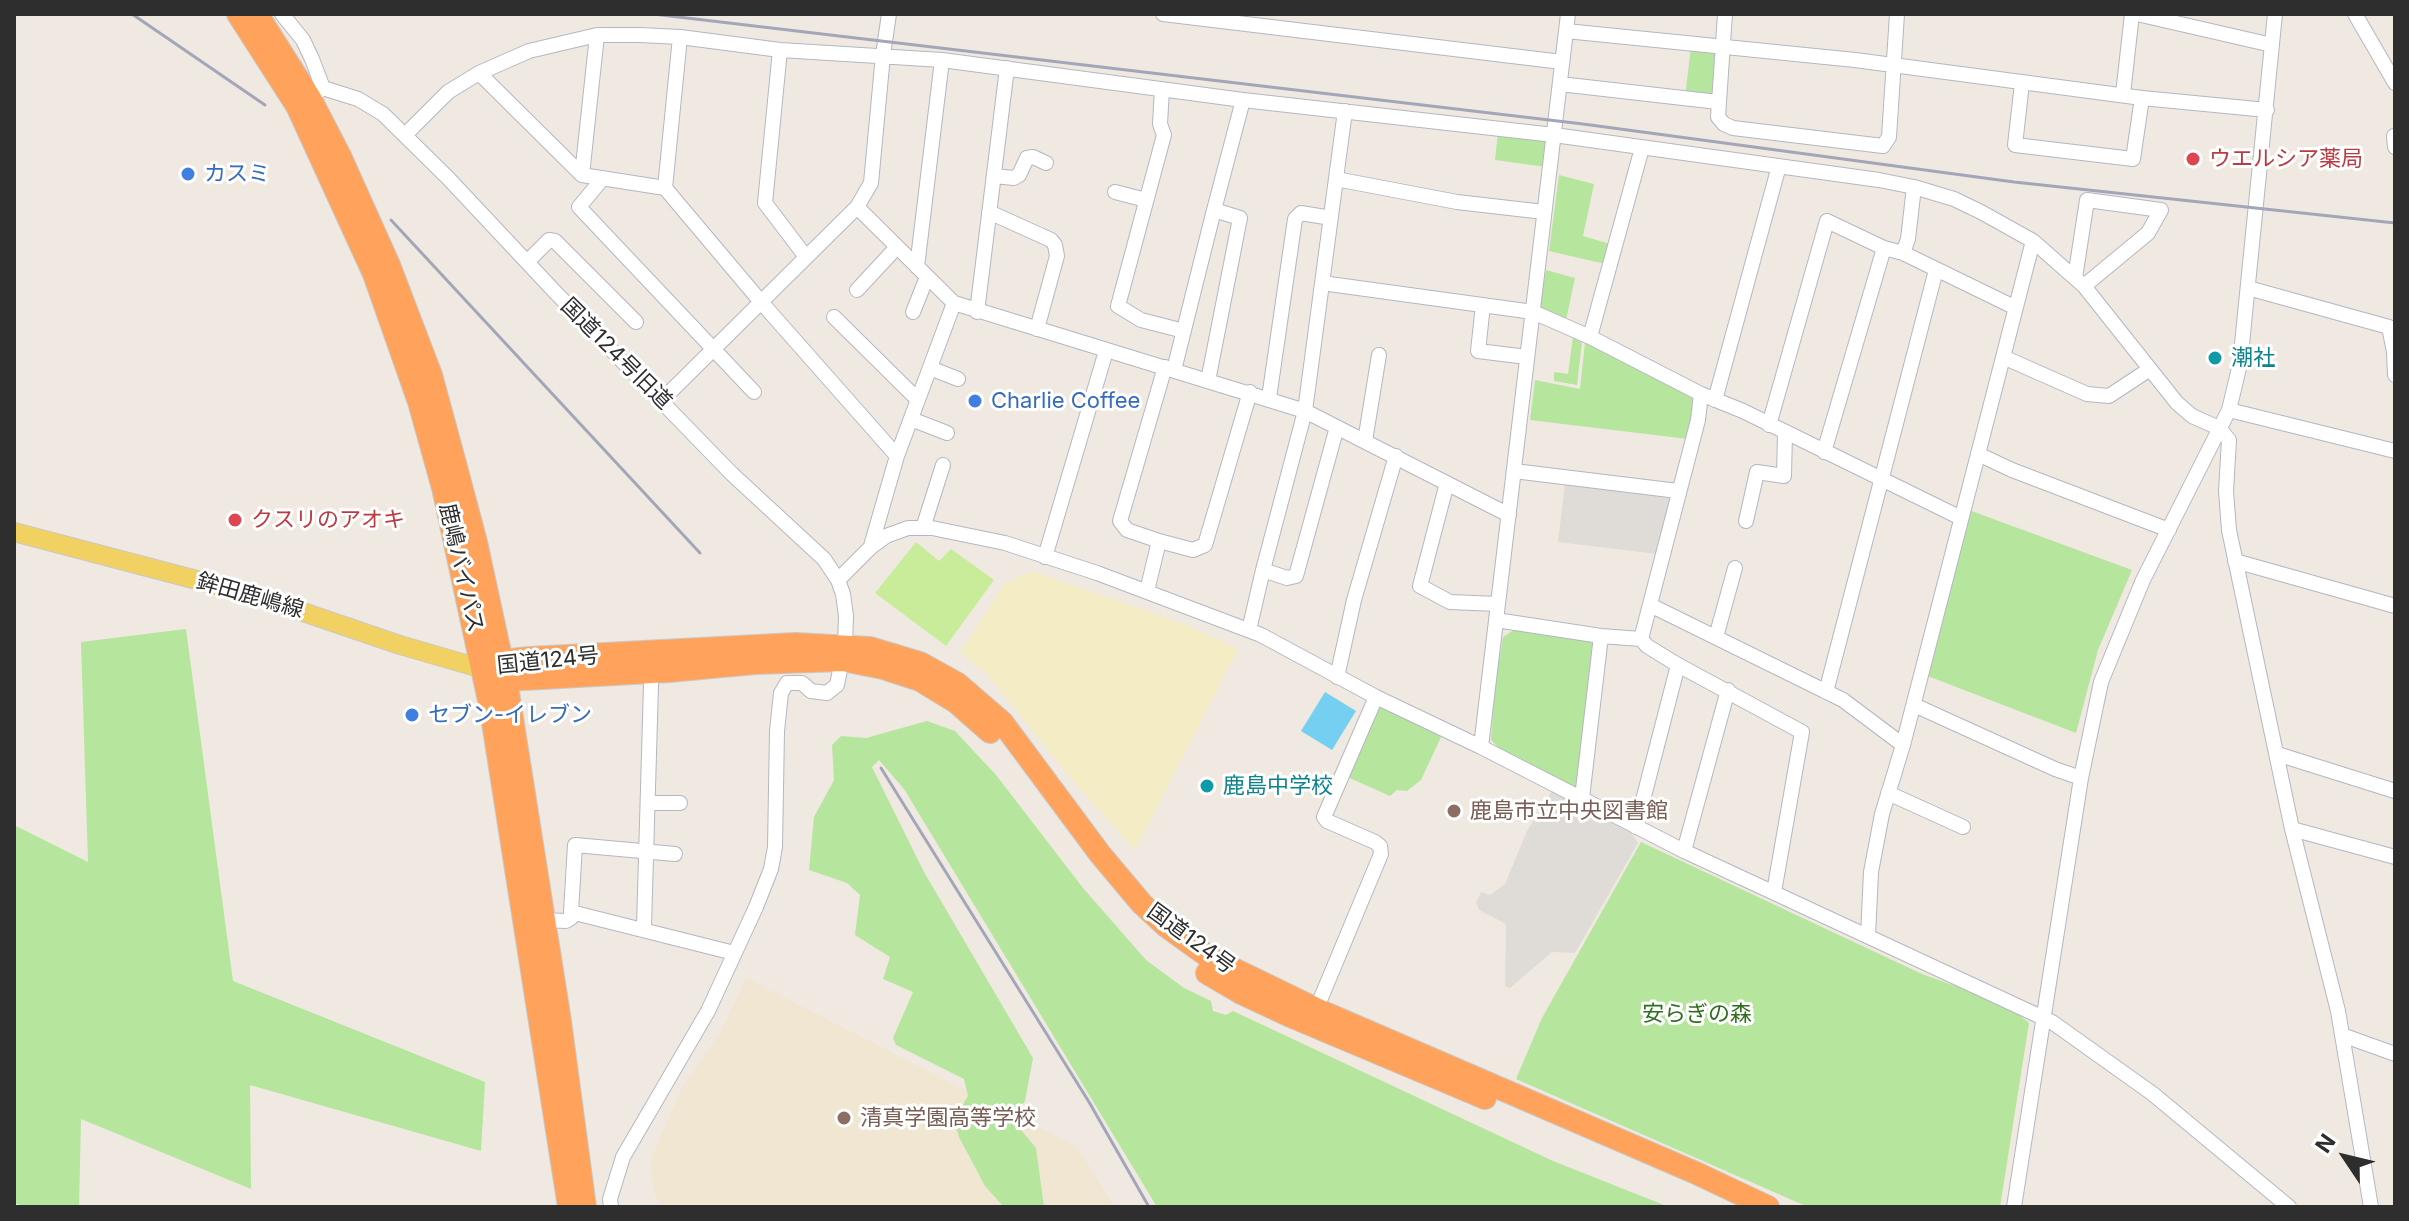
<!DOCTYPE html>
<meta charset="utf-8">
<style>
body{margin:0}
#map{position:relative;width:2409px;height:1221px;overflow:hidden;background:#efe9e1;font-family:Inter,sans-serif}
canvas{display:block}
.frame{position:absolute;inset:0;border:16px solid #2e2e2e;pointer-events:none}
.north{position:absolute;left:2305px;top:1117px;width:80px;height:80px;-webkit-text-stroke:6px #fff;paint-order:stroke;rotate:305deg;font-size:22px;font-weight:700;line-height:32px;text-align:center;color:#2e2e2e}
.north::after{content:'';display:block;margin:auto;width:28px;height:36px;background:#2e2e2e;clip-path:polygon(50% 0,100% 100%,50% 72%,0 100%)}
</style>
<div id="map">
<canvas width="2409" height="1221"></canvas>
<div class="frame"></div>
<div class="north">N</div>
</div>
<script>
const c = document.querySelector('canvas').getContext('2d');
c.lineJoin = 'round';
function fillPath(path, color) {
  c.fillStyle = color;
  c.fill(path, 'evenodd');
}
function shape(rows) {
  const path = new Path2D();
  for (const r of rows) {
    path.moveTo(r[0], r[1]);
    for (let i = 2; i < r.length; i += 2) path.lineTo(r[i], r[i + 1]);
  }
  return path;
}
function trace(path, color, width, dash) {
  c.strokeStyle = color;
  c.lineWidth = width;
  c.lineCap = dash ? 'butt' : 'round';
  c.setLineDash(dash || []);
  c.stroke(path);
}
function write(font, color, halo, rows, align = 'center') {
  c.font = font + ' Inter,"Noto Sans JP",sans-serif';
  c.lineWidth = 6;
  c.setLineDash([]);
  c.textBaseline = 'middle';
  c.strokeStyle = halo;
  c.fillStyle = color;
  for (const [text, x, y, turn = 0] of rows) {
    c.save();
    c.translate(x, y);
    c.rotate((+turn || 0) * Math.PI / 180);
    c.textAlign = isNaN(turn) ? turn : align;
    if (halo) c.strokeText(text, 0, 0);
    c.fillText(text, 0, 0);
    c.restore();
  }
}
const education = shape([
 [746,978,1077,1147,1115,1207,662,1207,653,1191,651,1159,682,1088,722,1030]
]);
const green = shape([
 [1691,47,1723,50,1717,101,1685,97],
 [1498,133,1546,138,1549,143,1546,167,1495,160],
 [1559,175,1594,184,1583,236,1610,244,1605,264,1549,251],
 [1546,270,1575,278,1566,320,1539,310],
 [1573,337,1582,342,1577,385,1554,381,1554,372,1568,374],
 [1585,343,1695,399,1688,439,1530,420,1535,380,1580,389],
 [1966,509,2132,570,2098,650,2076,733,1925,675],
 [186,629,233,981,485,1082,481,1151,250,1085,251,1189,81,1119,79,1207,28,1207,14,1203,14,825,88,862,81,642],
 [1514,630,1596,639,1579,793,1501,750,1491,740,1495,686,1503,637],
 [1375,705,1442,735,1421,780,1407,791,1397,790,1390,796,1345,776],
 [927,721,955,731,996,775,1083,888,1146,960,1184,988,1211,1001,1213,1011,1226,1015,1233,1011,1553,1161,1669,1207,1157,1207,904,789,879,760,872,767,924,872,1033,1058,1025,1101,1011,1118,1036,1148,1044,1207,1004,1207,985,1186,959,1137,954,1120,968,1096,964,1079,896,1045,893,1038,913,992,883,979,890,957,855,935,860,895,847,883,809,870,814,817,834,780,832,745,841,736,866,738],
 [1641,842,1922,974,1972,992,2018,1014,2029,1023,2000,1207,1808,1207,1516,1079,1542,1018]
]);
const sand = shape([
 [1032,571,1189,626,1238,649,1135,850,1070,777,985,672,960,653,1005,583]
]);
const pitch = shape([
 [916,542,939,561,951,549,994,580,946,646,875,593]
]);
const plaza = shape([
 [1565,483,1670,494,1672,498,1657,554,1558,542],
 [1552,791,1631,833,1638,843,1575,953,1552,952,1510,988,1505,986,1506,924,1479,910,1476,902,1481,892,1490,895,1505,884,1527,831]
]);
const water = shape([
 [1325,692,1356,711,1332,750,1301,731]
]);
const minor = shape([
 [282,14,303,40,312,59,323,88,318,92],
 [1163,14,1562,62],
 [1725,14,1718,117,1724,124,1733,128,1883,146,1889,137,1897,14],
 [2137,14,2272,45],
 [2355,14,2395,83],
 [1566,31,1855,60,2142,98,2267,110],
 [780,50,765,203,806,257],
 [479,73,582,175,665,188,761,302,897,456],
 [2022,83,2015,145,2133,159,2142,98],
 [1560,84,1718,102],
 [323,88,358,99,383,114,448,178,556,293,732,474,824,559,838,580,843,594,846,616,845,645,837,685,827,693,811,691,802,683,787,683,781,693,777,731,775,847,771,869,756,907,708,1011,623,1157,610,1199,611,1207],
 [1162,89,1160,124,1164,135,1118,306,1141,320,1184,331],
 [2123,94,2132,14],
 [405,135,448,92,479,73,529,51,597,35,640,35,680,37,780,50,942,60,1243,100,1554,135,1879,180,1914,187,1954,199,1981,212,2033,241,2084,286,2177,403,2192,416,2219,428,2229,440,2226,491,2229,530,2292,829,2338,1011,2371,1207],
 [2394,136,2395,147],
 [582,175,597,35],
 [994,176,1014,178,1019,175,1027,158,1033,157,1046,163],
 [603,178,579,207,754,392],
 [1336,179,1457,202,1544,212],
 [1914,187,1908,239,1903,253,2014,307],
 [665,188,680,37],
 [1115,192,1146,200],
 [857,207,954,303,1305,411,1509,515],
 [989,212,1051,240,1055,245,1057,256,1037,329],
 [527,262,549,240,555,241,636,322],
 [917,267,942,60],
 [2075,278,2087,200,2161,210,2148,233,2084,286],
 [1322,283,1533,312,1590,337,1701,394,1698,420,1641,639,1647,646,1678,665,1802,732,1774,892],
 [2248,288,2389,327,2394,352,2395,375],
 [857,290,897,247],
 [1483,305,1478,351,1527,357],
 [913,312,927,277],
 [977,312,1007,68],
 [834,317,918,400],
 [1590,337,1642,148],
 [2003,357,2087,394,2109,396,2150,369],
 [1165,367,1120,521,1127,530,1159,541,1193,550,1205,545,1250,392],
 [930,368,958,379],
 [1174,370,1214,210],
 [1208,381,1240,218,1214,210,1243,100],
 [1701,394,1743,411,1961,518],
 [1269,398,1295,219,1301,213,1331,218],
 [662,400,857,207,871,183,883,55,889,14],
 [1715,400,1779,166],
 [2229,410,2395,451],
 [911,419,947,433],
 [1769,425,1827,221,1884,248,1903,253],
 [1365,441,1379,355],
 [1824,452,1884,248],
 [1978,454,2012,470,2169,530],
 [1514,471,1678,491],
 [1447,483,1420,586,1450,602,1498,604],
 [1746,521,1757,472,1784,476,1785,433],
 [923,528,943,465],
 [871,546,897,456,954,303],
 [1045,557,1106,351],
 [2235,561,2395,606],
 [1263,570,1305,411,1345,111],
 [838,580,871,547,886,536,908,528,932,528,1005,543,1097,573,1261,635,1376,697,1481,747,1684,851,2052,1022,2153,1094,2289,1207],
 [1147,591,1159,541],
 [1650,605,1843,700,1903,745],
 [1496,620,1601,636,1641,639],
 [1249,630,1263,570,1287,578,1296,576,1337,427],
 [1716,637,1735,568],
 [1337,677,1354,600,1396,456],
 [1826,692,1936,270],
 [1914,705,2055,769,2081,778],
 [1481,747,1568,14],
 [2277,754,2395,791],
 [1888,793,1963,827],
 [1582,798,1601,636],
 [648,803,680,803],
 [1636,827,1678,665],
 [2292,829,2395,857],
 [1684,851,1728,690],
 [675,854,575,845,571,912,734,953],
 [544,920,566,921,571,918,571,912],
 [644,926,651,685],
 [1868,936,1871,872,1882,814,1903,745,2033,241],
 [1313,1017,1381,854,1380,846,1375,842,1327,821,1324,817,1376,697],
 [2342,1035,2395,1054],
 [2014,1207,2081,778,2101,682,2143,580,2229,410,2240,364,2275,14]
]);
const major = shape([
 [14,532,250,594,400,645,483,669]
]);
const highway = shape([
 [238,14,297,106,374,274,419,402,443,488,491,710,569,1207],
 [257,14,310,98,340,156,389,265,431,375,456,467,476,542,506,680,560,1021,585,1207],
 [483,669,502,661,529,658,795,644,870,648,920,663,958,684,1002,722,1100,854,1142,904,1166,926,1209,957,1316,1009,1696,1173,1768,1207],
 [483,669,506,680,669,671,755,663,843,660,883,668,920,680,956,702,990,732],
 [1207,973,1241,993,1288,1015,1485,1098]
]);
const rail = shape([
 [132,14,265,105],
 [653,14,1583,124,2014,182,2395,223],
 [391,220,700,553],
 [881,768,1089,1102,1149,1207]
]);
const markers = [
 [2193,159,8,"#e0444e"],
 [188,174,8,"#3f7fe0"],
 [2215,358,8,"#0f9aa8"],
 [975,401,8,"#3f7fe0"],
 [235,520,8,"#e0444e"],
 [412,715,8,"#3f7fe0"],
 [1207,786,8,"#0f9aa8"],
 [1454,811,8,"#8d6e63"],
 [844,1118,8,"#8d6e63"]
];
const healthNames = [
 ["ウエルシア薬局",2209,159],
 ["クスリのアオキ",251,520]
];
const shopNames = [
 ["カスミ",204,174],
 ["Charlie Coffee",991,401],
 ["セブン-イレブン",428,715]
];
const streetNames = [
 ["国道124号旧道",616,354,45],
 ["鹿嶋バイパス",461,568,77],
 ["鉾田鹿嶋線",250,596,16],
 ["国道124号",548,661,-6],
 ["国道124号",1191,939,36]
];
const cultureNames = [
 ["潮社",2231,358],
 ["鹿島中学校",1223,786]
];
const educationNames = [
 ["鹿島市立中央図書館",1470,811],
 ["清真学園高等学校",860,1118]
];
const parkNames = [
 ["安らぎの森",1697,1014]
];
fillPath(education, '#f0e6d1');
fillPath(green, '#b6e59e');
fillPath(sand, '#f3ecc5');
fillPath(pitch, '#c9ec9a');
fillPath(plaza, '#dfdcd8');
fillPath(water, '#75cff0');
trace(minor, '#b4b7c1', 16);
trace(major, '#c9c9c9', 20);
trace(highway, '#c9c9c9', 24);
trace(minor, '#fff', 14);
trace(major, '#f2d163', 18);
trace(highway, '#ffa35c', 22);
trace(rail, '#a3a6b8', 3);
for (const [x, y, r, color] of markers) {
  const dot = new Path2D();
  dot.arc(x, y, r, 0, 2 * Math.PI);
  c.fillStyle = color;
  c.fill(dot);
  trace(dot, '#fff', 3);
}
write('22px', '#be3a42', '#fff', healthNames, 'left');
write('22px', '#366cbe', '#fff', shopNames, 'left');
write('22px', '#2e2e2e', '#fff', streetNames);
write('22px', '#0d838f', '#fff', cultureNames, 'left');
write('22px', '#785e54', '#fff', educationNames, 'left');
write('22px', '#2c6e1b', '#fff', parkNames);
</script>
